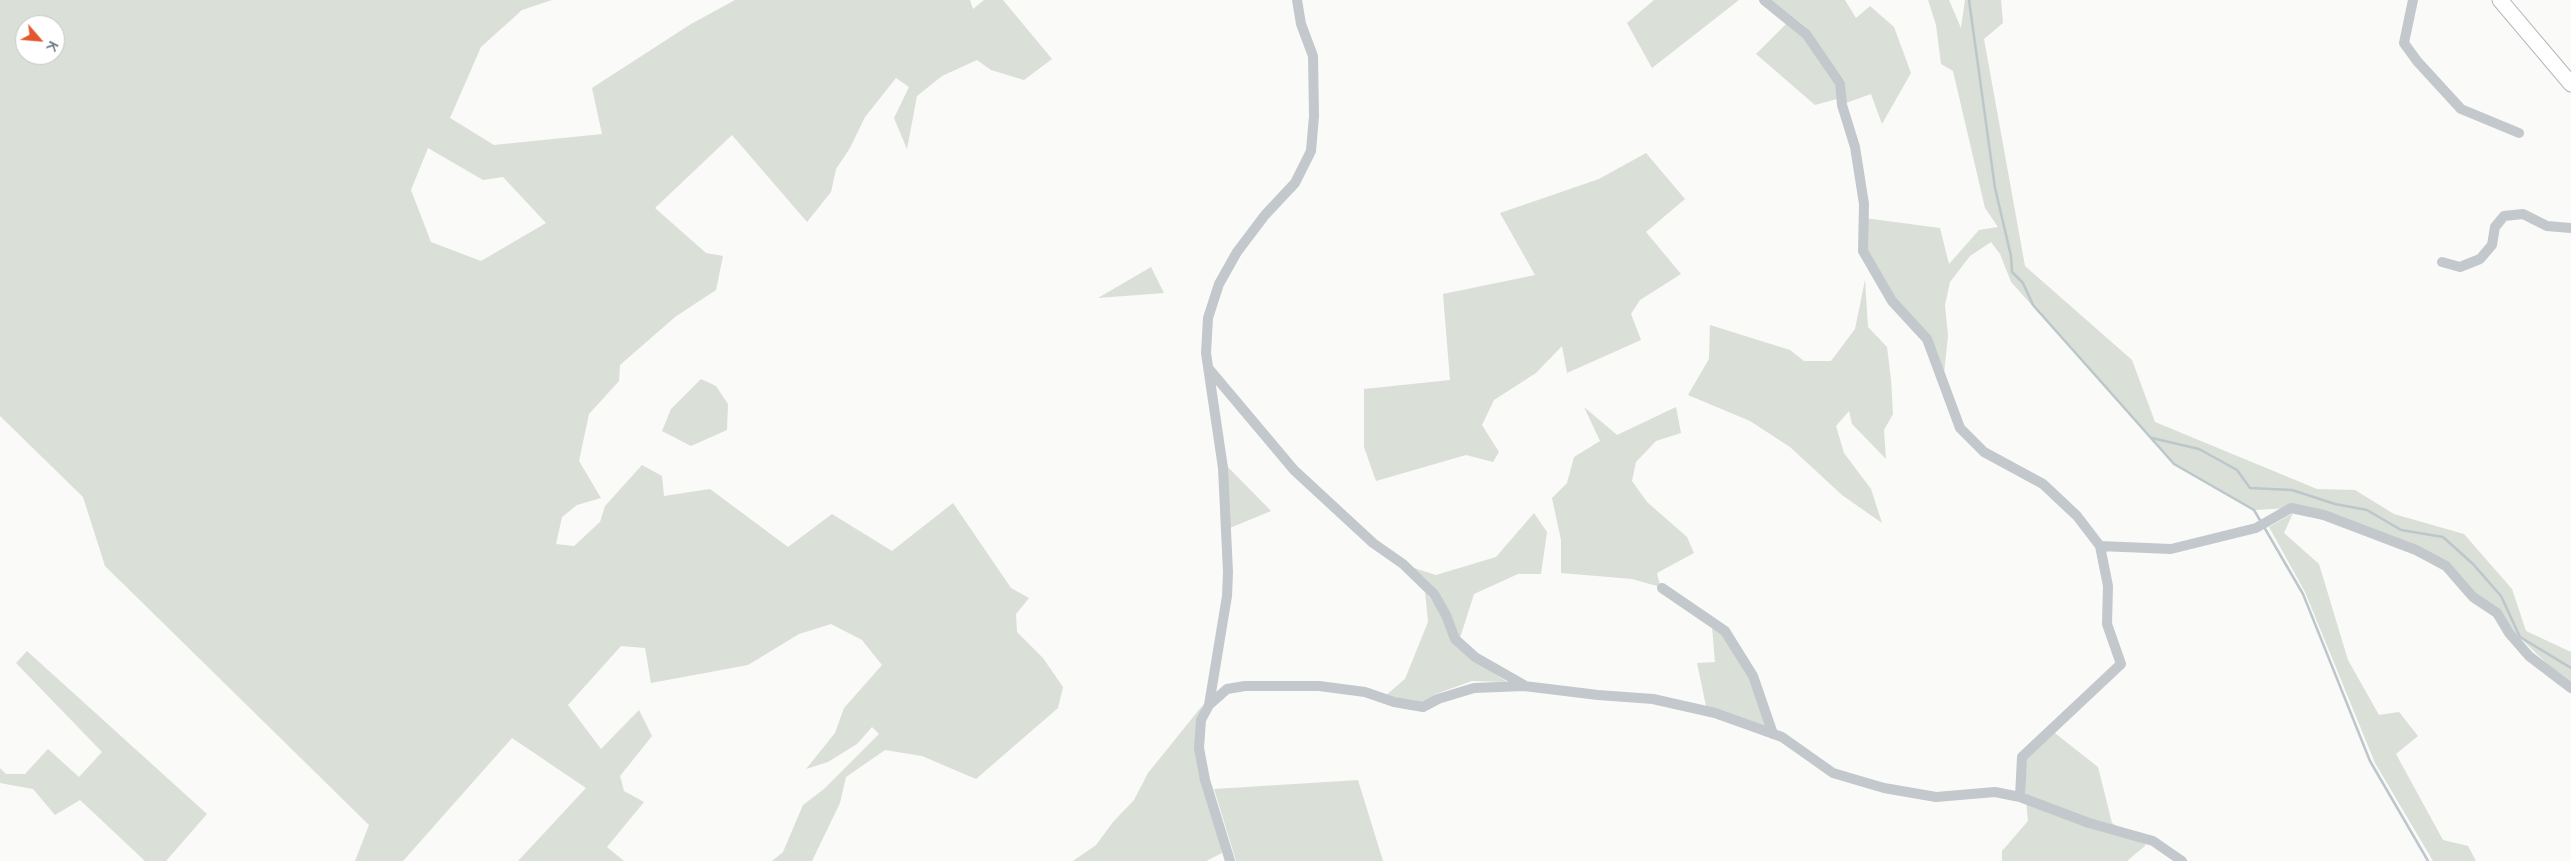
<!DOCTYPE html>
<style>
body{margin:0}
#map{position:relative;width:2571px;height:861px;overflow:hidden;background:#fafaf8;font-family:Mulish,sans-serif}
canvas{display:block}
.north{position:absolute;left:15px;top:15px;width:50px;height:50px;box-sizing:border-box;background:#fff;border:1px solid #c1c8cd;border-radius:50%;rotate:117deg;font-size:14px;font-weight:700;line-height:20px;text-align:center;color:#657683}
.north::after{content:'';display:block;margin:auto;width:18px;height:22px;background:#e4572e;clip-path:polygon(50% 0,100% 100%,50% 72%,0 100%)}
</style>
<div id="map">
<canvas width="2571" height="861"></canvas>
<div class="north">K</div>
</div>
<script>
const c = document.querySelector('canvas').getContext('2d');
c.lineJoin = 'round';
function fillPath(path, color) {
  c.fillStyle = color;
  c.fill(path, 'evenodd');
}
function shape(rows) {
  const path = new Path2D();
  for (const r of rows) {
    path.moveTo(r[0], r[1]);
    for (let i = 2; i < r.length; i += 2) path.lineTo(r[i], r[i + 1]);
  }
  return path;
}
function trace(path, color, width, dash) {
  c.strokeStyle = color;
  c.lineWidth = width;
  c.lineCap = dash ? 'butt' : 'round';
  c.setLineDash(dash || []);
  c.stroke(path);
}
const green = shape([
 [0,0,552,0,522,10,481,47,450,118,494,145,602,134,592,88,691,24,735,0,970,0,973,9,984,0,1003,0,1052,59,1024,80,991,70,977,60,942,76,917,96,907,149,894,118,909,87,896,78,865,117,850,148,836,169,831,192,807,222,732,135,655,208,706,253,723,256,716,290,675,317,620,365,619,381,589,414,579,461,601,498,577,505,562,517,556,544,574,546,600,522,605,506,642,465,662,476,664,496,710,489,788,547,832,514,892,551,953,503,1011,588,1029,598,1016,614,1017,632,1043,658,1063,687,1058,708,976,779,922,756,885,750,846,777,840,803,812,861,772,861,783,852,803,805,824,789,879,734,872,727,857,744,828,762,806,769,835,733,844,708,882,665,862,640,831,624,799,634,748,665,651,683,645,648,621,646,568,705,601,749,639,710,652,736,620,776,624,791,644,802,607,847,624,861,518,861,586,788,512,738,403,861,355,861,369,825,105,566,83,497,0,416],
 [25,25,55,25,55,55,25,55],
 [428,148,483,180,503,177,546,223,481,261,431,242,411,190],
 [1654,0,1739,0,1652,68,1627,23],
 [1772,0,1845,0,1856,18,1870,6,1894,27,1911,73,1882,124,1871,94,1846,103,1845,81,1807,28],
 [1928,0,1949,0,1961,28,1965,0,2001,0,2003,23,1984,39,2025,266,2132,360,2155,422,2317,489,2355,490,2394,514,2464,534,2512,589,2526,631,2571,652,2571,687,2446,566,2291,508,2254,510,2174,464,2011,282,2000,254,1991,242,1970,256,1950,282,1945,305,1948,336,1943,383,1927,339,1892,301,1863,251,1864,218,1940,228,1949,264,1979,230,1998,227,1985,208,1953,71,1941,64,1936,25],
 [1786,24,1803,38,1835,83,1837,99,1815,105,1756,54],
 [1646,153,1685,199,1646,232,1681,274,1640,300,1631,314,1641,340,1567,373,1562,346,1536,373,1494,400,1482,425,1499,452,1493,462,1466,455,1376,481,1364,447,1364,389,1450,380,1443,294,1535,275,1500,213,1599,179],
 [1151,267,1164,293,1098,298],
 [1865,280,1868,327,1887,347,1891,379,1893,414,1884,430,1886,459,1852,424,1849,411,1836,426,1844,453,1871,489,1882,523,1842,495,1790,447,1750,421,1688,395,1709,359,1710,325,1790,350,1804,361,1831,361,1855,329],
 [701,379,716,386,728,404,727,430,691,446,662,431,671,409],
 [1584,407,1617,435,1676,407,1681,433,1656,441,1636,462,1632,481,1647,502,1687,537,1694,553,1657,573,1660,585,1657,586,1632,579,1561,573,1561,540,1552,498,1567,483,1574,457,1600,441],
 [1222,461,1271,511,1225,530],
 [1534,513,1547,532,1541,574,1518,574,1474,594,1460,638,1411,567,1436,575,1496,557],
 [2293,513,2284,533,2319,564,2348,660,2379,715,2399,712,2418,736,2396,754,2443,840,2468,846,2476,861,2433,861,2375,763,2305,592,2269,527],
 [1425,591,1474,660,1507,682,1472,681,1436,694,1423,704,1385,696,1405,679,1428,622],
 [1712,627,1722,634,1748,677,1766,727,1706,706,1697,663,1715,662],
 [27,651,207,814,166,861,145,861,80,800,55,815,33,789,0,783,0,768,6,774,25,774,48,749,79,777,102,752,16,663],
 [1202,706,1197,723,1222,853,1206,861,1073,861,1096,845,1113,822,1134,800,1148,773],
 [2051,730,2098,767,2112,823,2146,845,2127,861,2002,861,2002,851,2028,821,2022,757],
 [1358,780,1383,861,1236,861,1214,789]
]);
const stream = shape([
 [1969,0,1995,188,2011,256,2012,272,2023,283,2033,305,2174,464,2254,510,2261,522],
 [2152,438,2199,449,2237,470,2250,488,2292,490,2335,504,2367,510,2401,530,2443,537,2473,564,2501,596,2520,637,2571,668],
 [2264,527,2303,594,2370,761,2428,861]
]);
const street = shape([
 [1764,0,1806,34,1840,83,1842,105,1855,147,1864,204,1863,251,1892,301,1927,339,1960,428,1984,452,2043,484,2077,516,2100,546,2108,586,2107,624,2121,664,2022,757,2020,797,2089,823,2153,841,2182,861],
 [2413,0,2404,43,2417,61,2461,109,2519,133],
 [2442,262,2460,267,2480,259,2492,245,2495,227,2504,216,2523,214,2547,226,2571,228],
 [1209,369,1294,470,1373,543,1403,564,1434,594,1446,615,1455,639,1475,657,1524,685],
 [2100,546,2171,549,2256,528,2291,508,2324,515,2416,550,2446,566,2473,597,2497,613,2509,633,2529,656,2571,688],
 [1662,588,1725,631,1753,676,1773,734],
 [1209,705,1227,596,1228,572,1223,468,1206,353,1208,318,1219,284,1237,252,1265,215,1295,183,1311,151,1314,116,1313,56,1301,24,1297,0],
 [1230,861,1205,780,1199,748,1201,720,1209,705,1227,689,1245,686,1319,686,1365,692,1394,702,1423,707,1438,699,1474,688,1524,686,1598,695,1653,699,1715,713,1782,737,1833,773,1884,788,1936,797,1995,792,2020,797]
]);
const secondary = shape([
 [2500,0,2571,84]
]);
fillPath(green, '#dadfd7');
trace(stream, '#bbc7cb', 2.5);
trace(secondary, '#b3babf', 17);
trace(street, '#c3c8cc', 10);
trace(secondary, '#fff', 15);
</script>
